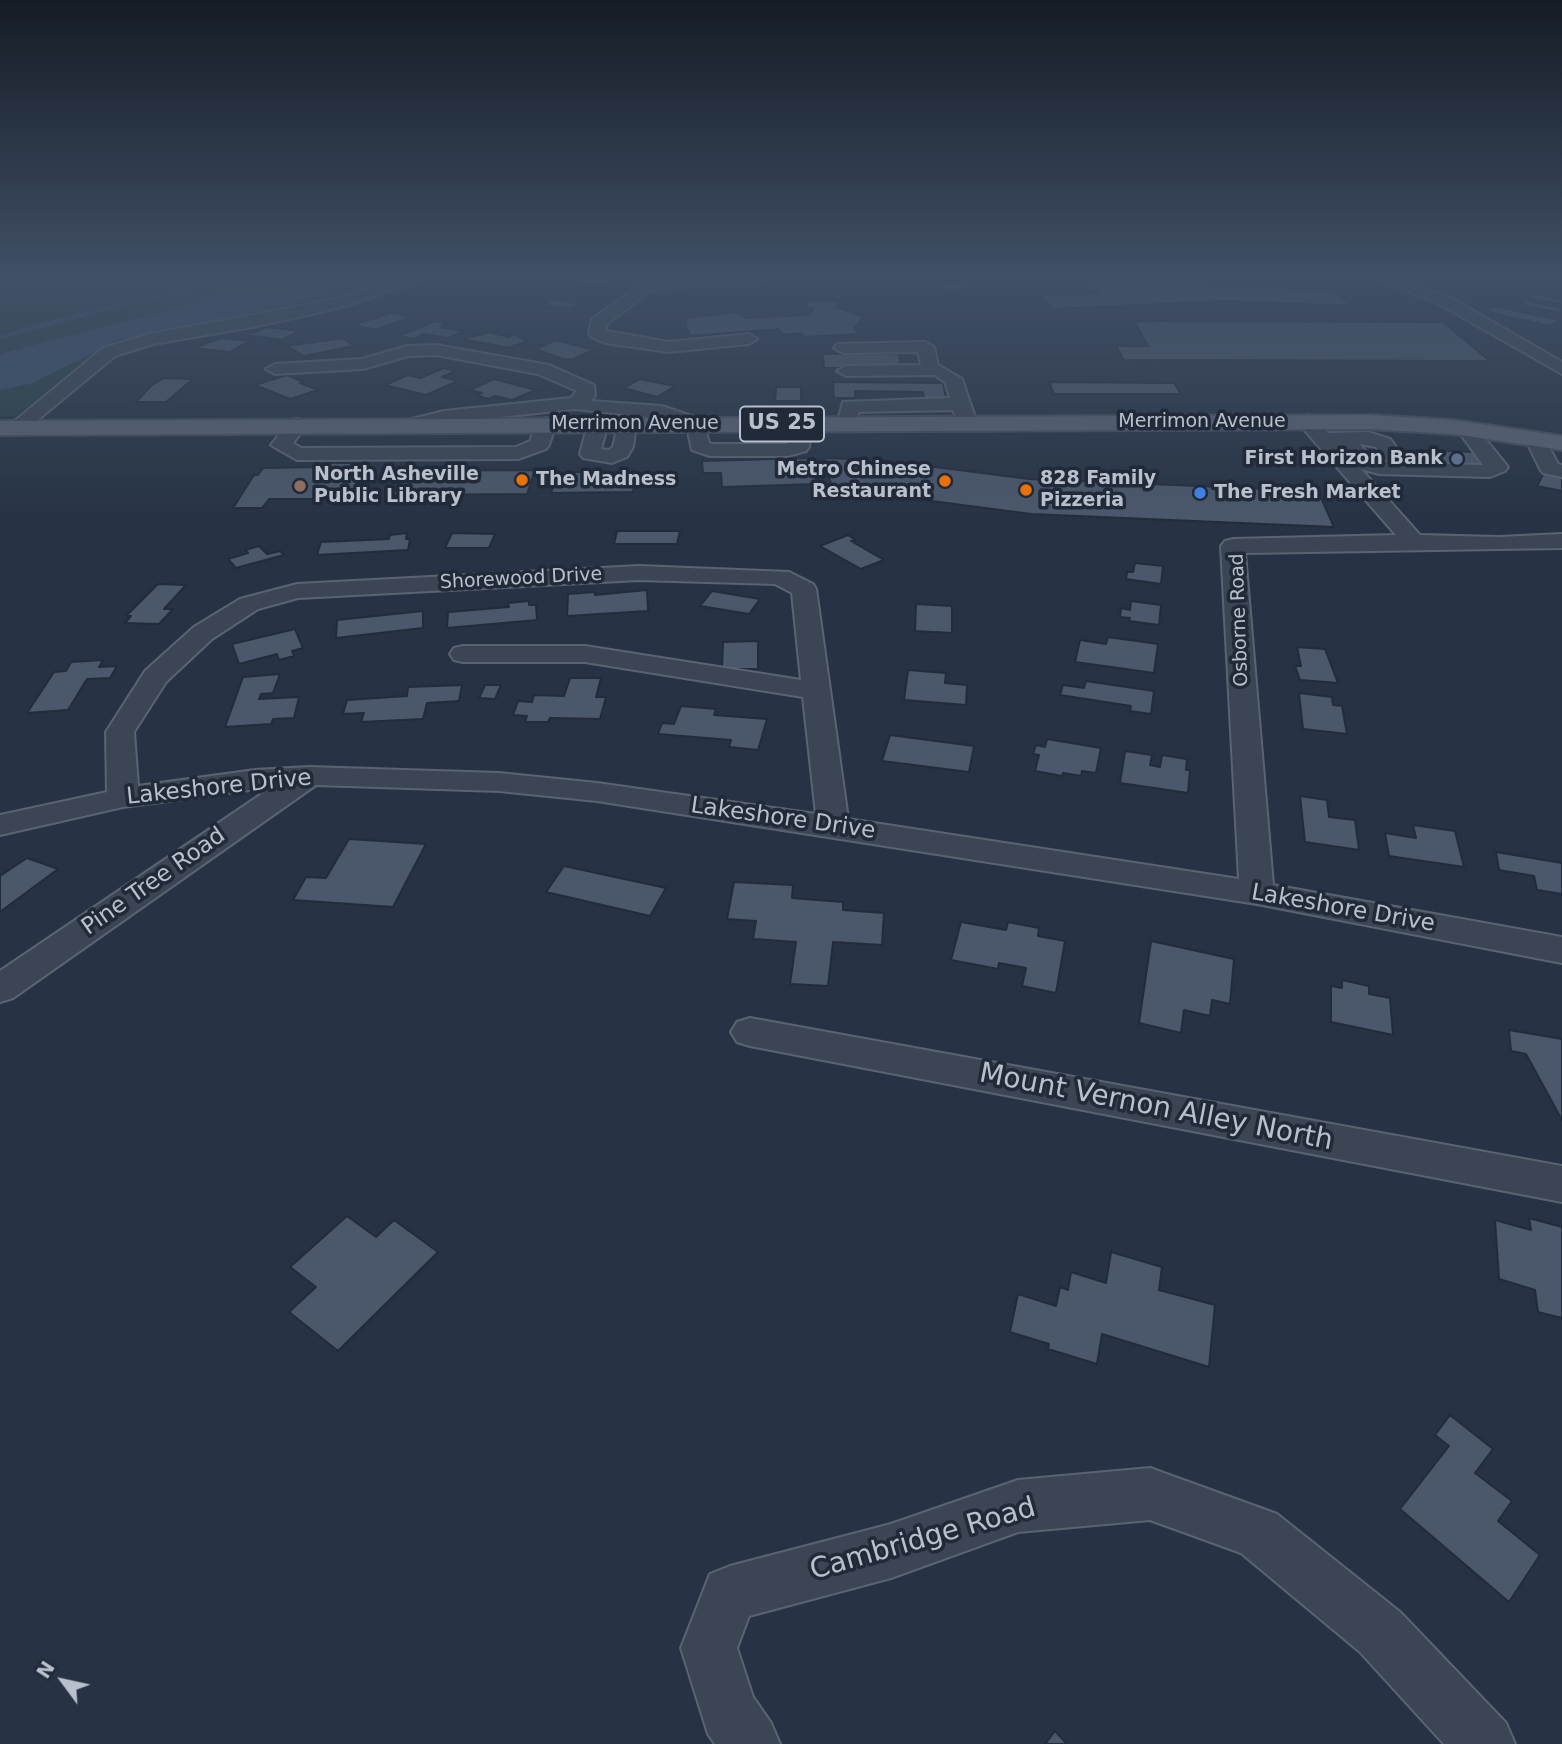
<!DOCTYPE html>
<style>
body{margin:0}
#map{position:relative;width:1562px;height:1744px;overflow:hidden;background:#273344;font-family:"DejaVu Sans",sans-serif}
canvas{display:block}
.north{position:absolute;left:28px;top:1646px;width:70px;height:70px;-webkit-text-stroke:5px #202a39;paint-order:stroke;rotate:303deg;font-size:19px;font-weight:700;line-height:28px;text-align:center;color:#b9c0cd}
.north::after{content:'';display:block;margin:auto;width:24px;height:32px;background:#b9c0cd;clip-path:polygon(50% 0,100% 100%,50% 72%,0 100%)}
</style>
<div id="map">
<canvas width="1562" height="1744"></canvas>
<div class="north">N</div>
</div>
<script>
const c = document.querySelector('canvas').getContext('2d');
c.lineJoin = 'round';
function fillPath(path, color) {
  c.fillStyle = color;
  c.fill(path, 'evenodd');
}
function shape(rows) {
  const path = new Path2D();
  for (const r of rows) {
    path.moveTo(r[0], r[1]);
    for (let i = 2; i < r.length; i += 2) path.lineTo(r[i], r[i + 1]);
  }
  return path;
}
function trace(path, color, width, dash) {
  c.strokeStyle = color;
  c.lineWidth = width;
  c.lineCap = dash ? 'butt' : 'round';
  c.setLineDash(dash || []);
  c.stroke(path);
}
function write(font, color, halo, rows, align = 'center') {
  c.font = font + ' "DejaVu Sans",sans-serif';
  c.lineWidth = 7;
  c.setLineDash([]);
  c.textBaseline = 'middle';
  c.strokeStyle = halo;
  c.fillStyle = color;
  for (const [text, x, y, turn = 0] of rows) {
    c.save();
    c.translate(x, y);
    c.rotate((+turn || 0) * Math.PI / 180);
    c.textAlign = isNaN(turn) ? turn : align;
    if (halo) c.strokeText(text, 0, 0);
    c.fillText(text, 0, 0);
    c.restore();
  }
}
const green = shape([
 [0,279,403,279,263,316,125,341,87,358,16,416,0,416]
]);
const water = shape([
 [216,279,222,279,191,292,142,301,0,339,0,335,46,322,187,289],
 [258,279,366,279,299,302,115,341,33,383,0,390,0,354,180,307]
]);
const building = shape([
 [576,279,593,279,615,280,607,286,599,287,576,284,579,282,573,282,576,279],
 [1157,279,1196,279,1204,285,1333,290,1351,306,1225,301,1053,309,1040,295,1099,294,1085,283,1157,279],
 [966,283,970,289,943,290,939,284,966,283],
 [1535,293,1562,300,1562,304,1530,299,1535,293],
 [554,299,581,304,570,309,543,305,554,299],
 [828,300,839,303,836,307,864,317,854,328,859,334,804,337,801,333,783,335,779,329,691,336,684,323,687,323,685,318,736,312,746,318,807,315,814,309,805,306,809,301,828,300],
 [1526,301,1562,308,1562,313,1521,305,1526,301],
 [1494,306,1559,320,1549,326,1484,311,1494,306],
 [391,313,411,317,376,330,353,325,391,313],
 [435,321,447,324,440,327,463,331,448,338,424,334,414,339,398,336,435,321],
 [1134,321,1443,322,1490,361,1124,360,1116,346,1148,346,1134,321],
 [267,327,299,331,282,340,248,335,267,327],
 [490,332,508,337,514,334,527,341,508,348,463,339,490,332],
 [221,338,250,341,230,352,194,348,221,338],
 [343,338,354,346,304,356,287,346,343,338],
 [556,340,594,350,573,359,563,359,535,349,556,340],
 [823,354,899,354,901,368,824,368,823,354],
 [444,368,456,371,442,377,458,381,426,395,385,385,408,375,420,378,444,368],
 [287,375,304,382,300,383,318,390,290,399,255,385,287,375],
 [164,378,193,379,166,402,136,402,152,385,164,378],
 [494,379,536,390,512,400,495,396,489,399,476,395,482,393,470,390,494,379],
 [640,379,675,386,657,397,624,388,640,379],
 [833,382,943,383,946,398,924,398,923,392,855,391,855,398,834,398,833,382],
 [1049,382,1174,383,1181,394,1054,394,1049,382],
 [776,387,801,387,801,401,775,401,776,387],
 [1415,450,1475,452,1495,462,1480,461,1485,468,1426,466,1415,450],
 [812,458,817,484,722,487,721,473,703,473,702,461,812,458],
 [824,458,880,460,1029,479,1318,491,1334,527,1031,514,832,488,824,458],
 [325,463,352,463,350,467,365,467,363,470,369,470,365,478,360,478,348,499,269,499,262,508,233,508,254,475,258,475,263,468,322,467,325,463],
 [535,470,527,494,393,495,405,471,535,470],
 [568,472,624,472,623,478,635,482,633,492,551,493,554,484,559,484,568,472],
 [1544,473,1562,477,1562,491,1537,486,1544,473],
 [617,531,680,531,677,544,614,544,617,531],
 [407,533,406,539,410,539,408,550,317,555,321,542,389,539,390,535,407,533],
 [452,533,495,534,489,548,445,548,452,533],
 [848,535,856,540,851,541,884,560,861,569,820,546,848,535],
 [259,546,267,554,280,551,284,555,236,568,228,559,248,553,245,550,259,546],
 [1135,563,1163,566,1161,584,1126,579,1127,572,1133,572,1135,563],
 [158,584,186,585,164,609,173,609,159,624,125,623,131,616,126,616,158,584],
 [647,590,648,611,567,616,568,594,595,592,595,595,647,590],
 [712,591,760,599,749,614,700,606,712,591],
 [529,601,529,605,536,605,537,620,447,628,448,612,509,607,508,603,529,601],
 [1131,601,1161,605,1159,625,1129,621,1130,618,1120,617,1121,608,1130,610,1131,601],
 [916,604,952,606,952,633,915,631,916,604],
 [423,611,423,628,336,638,337,620,423,611],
 [295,629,303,648,292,651,294,656,279,660,277,654,239,664,232,644,295,629],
 [1108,637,1158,644,1154,673,1075,662,1080,640,1106,644,1108,637],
 [758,641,758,669,722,669,723,642,758,641],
 [1297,647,1325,649,1338,683,1300,680,1295,666,1301,666,1297,647],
 [103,660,99,667,117,666,110,678,87,679,68,710,27,713,54,672,66,671,71,662,103,660],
 [908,670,946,673,945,683,967,685,966,705,904,700,908,670],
 [280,674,273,693,261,694,259,699,299,697,294,718,273,719,271,724,225,727,243,677,280,674],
 [570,678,601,678,596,697,606,697,600,719,550,718,548,722,525,722,527,716,513,715,518,701,532,702,534,695,564,696,570,678],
 [1086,681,1154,691,1151,714,1130,711,1131,706,1060,695,1063,685,1084,688,1086,681],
 [462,685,459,701,427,703,423,719,361,722,364,713,343,714,347,700,407,696,408,687,462,685],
 [485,685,501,685,495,699,479,698,485,685],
 [1299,693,1332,697,1333,705,1342,706,1347,734,1303,729,1299,693],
 [681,706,716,709,714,715,767,719,758,750,729,747,731,740,658,734,662,723,674,724,681,706],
 [890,735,974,746,969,772,882,761,890,735],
 [1047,739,1101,748,1096,773,1082,771,1081,776,1063,773,1062,776,1035,771,1039,755,1033,754,1036,745,1045,747,1047,739],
 [1125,751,1152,755,1150,765,1160,767,1162,755,1187,759,1186,770,1190,770,1188,793,1120,783,1125,751],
 [1300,796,1327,800,1329,817,1355,820,1359,850,1305,842,1300,796],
 [1413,825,1455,831,1464,867,1389,856,1385,833,1416,838,1413,825],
 [349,839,426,844,393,907,293,900,306,877,326,878,349,839],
 [1496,852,1562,863,1562,894,1537,890,1534,876,1499,870,1496,852],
 [27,858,58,869,0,912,0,876,27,858],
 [564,866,666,888,650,916,546,892,564,866],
 [734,882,793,885,792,898,843,902,843,910,884,913,882,945,833,942,828,986,790,984,796,942,753,939,756,921,727,919,734,882],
 [961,922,1006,930,1008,922,1039,928,1038,936,1065,941,1056,993,1022,986,1026,968,999,963,998,969,951,960,961,922],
 [1151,941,1234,959,1230,1004,1212,1000,1210,1016,1184,1010,1181,1033,1139,1023,1151,941],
 [1342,980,1369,986,1369,994,1390,998,1393,1035,1331,1022,1331,986,1342,988,1342,980],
 [1509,1030,1562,1039,1562,1120,1526,1054,1511,1051,1509,1030],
 [347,1216,376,1237,394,1220,438,1252,338,1351,289,1312,316,1287,290,1267,347,1216],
 [1529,1218,1562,1227,1562,1318,1538,1312,1535,1290,1499,1279,1495,1220,1531,1230,1529,1218],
 [1111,1252,1162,1267,1159,1290,1215,1305,1209,1367,1102,1334,1097,1364,1048,1349,1049,1344,1010,1332,1018,1294,1056,1306,1060,1287,1068,1290,1071,1272,1106,1283,1111,1252],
 [1450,1415,1493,1449,1475,1473,1512,1501,1498,1521,1540,1555,1509,1602,1400,1509,1449,1446,1435,1435,1450,1415],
 [1055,1731,1067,1744,1045,1744,1055,1731]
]);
const minor = shape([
 [400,279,424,279,342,307,253,327,153,344,115,356,22,433,8,433,5,429,103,348,150,334,332,300,400,279],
 [662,279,766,279,758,284,669,287,650,291,606,325,606,331,669,342,749,334,757,339,749,344,669,352,605,343,591,337,589,333,592,319,640,285,662,279],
 [1377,279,1399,279,1453,299,1562,362,1562,374,1441,305,1377,279],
 [925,342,934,347,938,365,962,379,977,423,974,427,960,427,953,410,859,412,854,428,840,428,837,424,843,402,950,398,945,382,935,375,846,376,837,371,846,366,921,365,918,352,843,353,834,348,837,344,925,342],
 [436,345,549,365,594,385,595,396,591,401,662,406,703,420,709,443,712,444,787,444,794,420,808,420,811,424,809,447,806,451,788,456,710,456,692,450,687,427,659,418,575,409,444,423,415,430,408,428,405,424,408,420,444,411,571,398,577,391,538,374,436,355,408,356,363,369,275,374,266,369,275,364,362,359,407,346,436,345],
 [1307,415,1314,417,1328,433,1368,432,1390,439,1408,463,1483,465,1457,429,1460,425,1474,425,1508,467,1505,471,1490,477,1379,474,1361,469,1420,535,1499,537,1562,534,1562,548,1245,553,1273,885,1562,937,1562,963,1257,904,597,801,499,791,316,785,13,998,0,1002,0,971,272,787,123,807,0,835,0,815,107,792,106,732,145,671,194,627,240,599,297,584,639,566,789,572,813,584,816,589,848,819,1239,879,1221,546,1225,541,1233,539,1396,535,1300,425,1297,421,1307,415],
 [1360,444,1376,447,1387,462,1372,460,1360,444],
 [639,580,775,584,792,593,801,680,585,646,463,646,454,648,450,654,454,660,463,662,585,662,803,697,816,814,597,783,499,773,309,767,255,770,138,786,134,732,166,682,212,639,258,609,298,598,639,580],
 [546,418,556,424,549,445,546,449,518,459,297,460,271,445,290,421,297,419,307,425,293,443,301,448,516,447,530,441,536,424,546,418],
 [598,418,608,424,601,449,609,450,613,447,619,420,633,420,636,424,633,447,627,457,612,463,583,458,580,454,588,424,598,418],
 [1535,432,1542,434,1558,464,1562,465,1562,477,1543,473,1540,469,1525,438,1535,432],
 [750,1018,1562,1166,1562,1202,750,1046,737,1042,731,1032,737,1022,750,1018],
 [1150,1468,1277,1514,1400,1612,1506,1723,1515,1744,1444,1744,1360,1652,1241,1553,1150,1520,1018,1532,891,1578,749,1616,737,1648,753,1697,771,1723,780,1744,715,1744,708,1734,681,1648,710,1574,730,1566,891,1524,1018,1480,1150,1468]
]);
const major = shape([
 [1369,415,1453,420,1562,436,1562,450,1453,434,1369,429,0,435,0,421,1369,415]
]);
const markers = [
 [1457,459,7,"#5c6f8a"],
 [522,480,7,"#e8710a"],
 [945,481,7,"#e8710a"],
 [300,486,7,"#8d6e63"],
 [1026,490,7,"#e8710a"],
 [1200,493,7,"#3f7fe0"]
];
const farStreetnames = [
 ["Merrimon Avenue",1202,422],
 ["Merrimon Avenue",635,424],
 ["Shorewood Drive",521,579,-3],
 ["Osborne Road",1240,620,-92]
];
const farPoinames = [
 ["First Horizon Bank",1443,459,"right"],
 ["Metro Chinese",931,470,"right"],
 ["Restaurant",931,492,"right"],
 ["North Asheville",314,475],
 ["Public Library",314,497],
 ["828 Family",1040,479],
 ["Pizzeria",1040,501],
 ["The Madness",536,480],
 ["The Fresh Market",1214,493]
];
const shields = [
 [782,424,84]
];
const shieldNames = [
 ["US 25",782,424]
];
const streetNames = [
 ["Lakeshore Drive",219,788,-6],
 ["Lakeshore Drive",783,819,8],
 ["Pine Tree Road",154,882,-35],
 ["Lakeshore Drive",1343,909,10]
];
const nearStreetnames = [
 ["Mount Vernon Alley North",1156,1108,11],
 ["Cambridge Road",923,1540,-16]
];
fillPath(green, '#294145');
fillPath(water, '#3d506d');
fillPath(building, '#4b576a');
trace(building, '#222c3b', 2);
trace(minor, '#5a6371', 4);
trace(major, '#454e5d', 4);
fillPath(minor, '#3b4553');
fillPath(major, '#5a6473');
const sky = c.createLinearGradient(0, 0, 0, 523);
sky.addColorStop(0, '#151c25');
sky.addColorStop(0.53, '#415067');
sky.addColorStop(1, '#41506700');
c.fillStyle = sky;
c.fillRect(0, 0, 1562, 523);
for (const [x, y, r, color] of markers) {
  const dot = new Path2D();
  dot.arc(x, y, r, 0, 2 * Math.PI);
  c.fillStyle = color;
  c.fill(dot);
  trace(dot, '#202a39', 2.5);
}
write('19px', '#b9c0cd', '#202a39', farStreetnames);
write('bold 19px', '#b9c0cd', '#202a39', farPoinames, 'left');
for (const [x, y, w] of shields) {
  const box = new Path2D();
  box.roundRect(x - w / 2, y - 17.5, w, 35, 5);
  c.fillStyle = '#202a39';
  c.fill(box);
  trace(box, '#b9c0cd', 2);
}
write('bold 21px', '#b9c0cd', null, shieldNames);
write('23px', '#b9c0cd', '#202a39', streetNames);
write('28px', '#b9c0cd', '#202a39', nearStreetnames);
</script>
